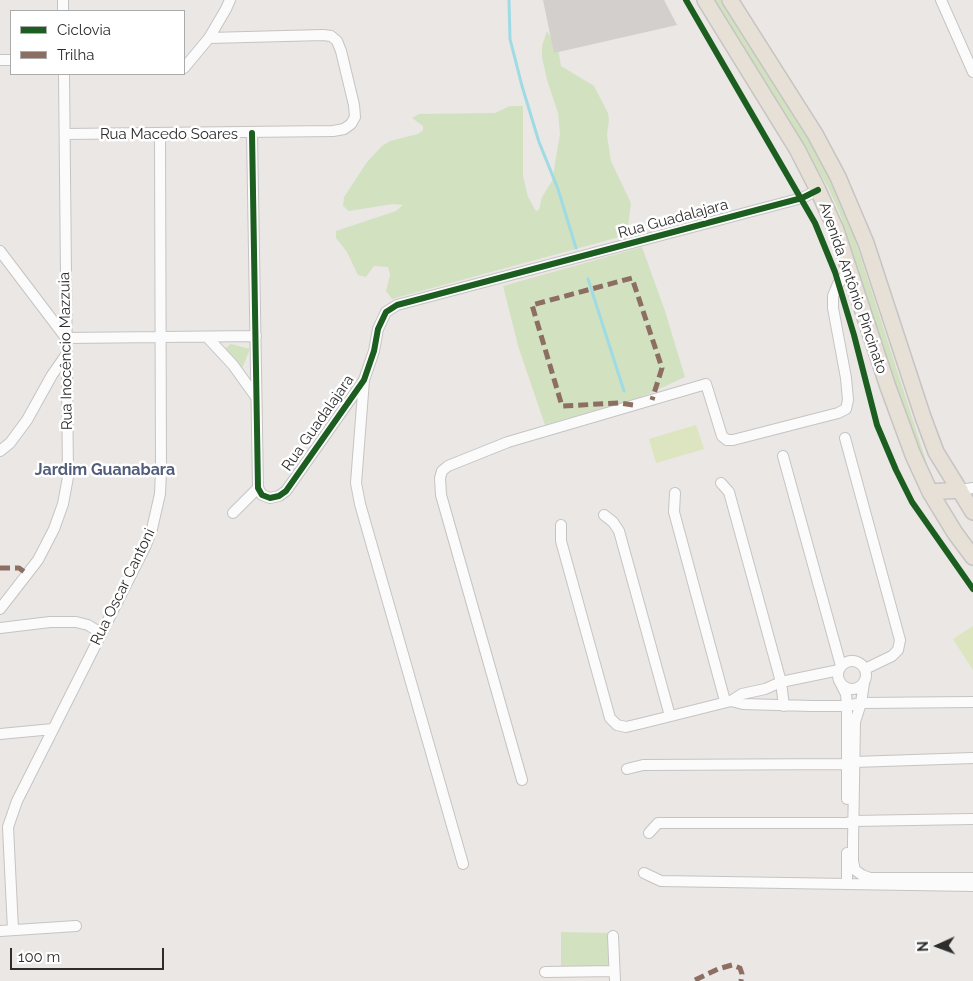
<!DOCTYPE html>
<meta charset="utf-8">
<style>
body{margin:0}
#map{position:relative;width:973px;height:981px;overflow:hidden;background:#eae7e4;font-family:Raleway,sans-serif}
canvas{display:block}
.legend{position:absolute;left:10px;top:10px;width:175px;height:65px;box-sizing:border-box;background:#fff;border:1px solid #ababab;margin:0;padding:6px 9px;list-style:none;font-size:15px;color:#2d2d2d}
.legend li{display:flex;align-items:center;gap:10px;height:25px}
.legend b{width:25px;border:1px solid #ababab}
.north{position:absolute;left:913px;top:921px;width:50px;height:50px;-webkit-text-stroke:4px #fff;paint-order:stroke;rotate:268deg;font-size:14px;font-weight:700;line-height:20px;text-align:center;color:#2d2d2d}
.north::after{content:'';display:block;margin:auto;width:18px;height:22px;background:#2d2d2d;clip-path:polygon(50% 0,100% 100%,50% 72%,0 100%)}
.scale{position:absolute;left:10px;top:948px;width:154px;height:22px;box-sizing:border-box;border:2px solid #2d2d2d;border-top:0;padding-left:6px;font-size:15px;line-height:18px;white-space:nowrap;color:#2d2d2d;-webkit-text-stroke:4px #fff;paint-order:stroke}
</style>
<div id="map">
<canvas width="973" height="981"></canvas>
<ul class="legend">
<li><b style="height:6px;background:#1b5e20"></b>Ciclovia</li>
<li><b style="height:6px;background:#8d6e63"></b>Trilha</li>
</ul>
<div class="north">N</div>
<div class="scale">100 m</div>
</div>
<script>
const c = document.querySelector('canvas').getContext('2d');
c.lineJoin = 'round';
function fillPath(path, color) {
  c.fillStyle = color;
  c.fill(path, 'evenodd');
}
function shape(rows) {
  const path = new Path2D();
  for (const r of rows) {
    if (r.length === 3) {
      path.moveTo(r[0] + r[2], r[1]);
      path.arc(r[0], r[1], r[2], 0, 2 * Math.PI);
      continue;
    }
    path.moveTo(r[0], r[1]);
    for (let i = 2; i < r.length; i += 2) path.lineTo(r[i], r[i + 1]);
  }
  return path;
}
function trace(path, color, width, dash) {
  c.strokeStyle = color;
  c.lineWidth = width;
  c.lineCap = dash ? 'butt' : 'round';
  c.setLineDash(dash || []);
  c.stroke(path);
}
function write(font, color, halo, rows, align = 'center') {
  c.font = font + ' Raleway,sans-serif';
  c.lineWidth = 5;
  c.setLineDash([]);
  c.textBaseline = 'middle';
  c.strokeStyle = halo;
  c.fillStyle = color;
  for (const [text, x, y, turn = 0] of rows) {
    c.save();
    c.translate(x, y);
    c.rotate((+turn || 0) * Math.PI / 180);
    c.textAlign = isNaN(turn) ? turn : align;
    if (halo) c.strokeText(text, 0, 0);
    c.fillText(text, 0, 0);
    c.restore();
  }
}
const green = shape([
 [713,0,724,0,816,153,846,211,927,464,915,452,840,214,828,187],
 [547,31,558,48,561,66,594,86,608,113,609,120,607,135,611,161,631,203,627,235,392,299,386,291,390,275,388,267,374,266,366,277,358,275,347,252,336,238,336,231,396,211,403,205,393,204,349,211,343,206,344,197,367,162,382,146,390,141,418,134,423,130,423,126,412,118,419,114,495,113,510,106,523,106,523,176,528,197,536,211,539,210,542,197,552,181,560,134,558,113,547,80,542,57,542,46],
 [642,247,665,311,685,377,644,396,545,425,519,349,503,286],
 [231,344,250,349,241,371,223,350],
 [561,932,611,933,614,971,561,971]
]);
const pitch = shape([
 [696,425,704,449,656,463,649,439],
 [973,626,973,670,953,639]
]);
const stream = shape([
 [509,0,510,39,522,86,539,142,558,189,576,248],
 [588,279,624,391]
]);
const building = shape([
 [543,0,664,0,677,25,554,53]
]);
const minor = shape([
 [63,0,63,11],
 [941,0,973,72],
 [0,60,11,60],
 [184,68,209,38,226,9,230,0],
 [252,133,258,488,262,495,270,498,279,496,286,491,364,380,374,351,378,329,386,312,397,305,802,198,818,190],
 [65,134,333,131,344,129,351,124,355,117,354,105,341,51,337,41,331,36,323,35,209,38],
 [0,251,66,338,256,336],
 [208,338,233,365,256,397],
 [364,380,356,483,360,504,463,864],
 [845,438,900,640,898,650,892,656,865,669],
 [0,451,10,443,27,420,52,375,66,355],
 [783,456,841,666],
 [721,483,729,492,781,682,784,706],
 [960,490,973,488],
 [675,493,674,512,725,701],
 [233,513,258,488],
 [604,515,613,522,619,531,670,716],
 [561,525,561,541,610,718,617,725,626,727,643,723,731,701,742,694,765,689,781,682,839,670],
 [0,609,38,560,54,529,63,504,68,477,64,74],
 [0,628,50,622,76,622,88,625,101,633],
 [852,675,14],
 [864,683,861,703,855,722,853,842,853,861,855,870,862,875,870,878,973,878],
 [841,684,846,694,847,706,847,799],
 [731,701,743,704,812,706,847,706,861,703,973,702],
 [0,734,53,729],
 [627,769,643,765,847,764,854,762,973,758],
 [522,780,441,495,440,478,442,471,448,466,508,442,706,384,722,436,727,440,733,440,838,413,846,409,848,400,846,378,833,308,833,296,838,284,849,271],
 [649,833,658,823,847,823,853,821,973,819],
 [847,853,847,884],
 [644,873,661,881,973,886],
 [13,930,8,827,17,801,146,545,152,529,160,494,161,471,160,134],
 [0,931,76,926],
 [613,936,615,981],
 [545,972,614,971]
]);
const primary = shape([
 [705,0,797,149,818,190,836,230,888,387,913,455,930,492,955,533,973,557],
 [730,0,815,134,838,177,866,243,923,417,936,452,973,512],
 [930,492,960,490]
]);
const quiet = shape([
 [633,405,619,403,562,406,532,305,632,278,662,368,652,400],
 [0,568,19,568,27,574],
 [695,980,718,969,732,965,740,968,742,974,741,981]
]);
const cycleway = shape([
 [686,0,815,223,835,272,854,335,877,425,896,470,912,502,973,589],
 [252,133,258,488,262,495,270,498,279,496,286,491,364,380,374,351,378,329,386,312,397,305,802,198,818,190]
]);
const streetNames = [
 ["Rua Macedo Soares",169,134],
 ["Rua Guadalajara",673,219,-15],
 ["Avenida Antônio Pincinato",853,288,71],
 ["Rua Inocêncio Mazzuia",66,351,-91],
 ["Rua Guadalajara",318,423,-55],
 ["Rua Oscar Cantoni",123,587,-64]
];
const neighbourhoodNames = [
 ["Jardim Guanabara",105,470]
];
fillPath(green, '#d2e2c0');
fillPath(pitch, '#dce5bf');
trace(stream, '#9edbe4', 3);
fillPath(building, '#d2cfcd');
trace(minor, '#c5c4c4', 12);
trace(primary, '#c6c4c3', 18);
trace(minor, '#fcfbfb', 10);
trace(primary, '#e6e0d7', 15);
trace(quiet, '#8d6e63', 5, [10, 5]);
trace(cycleway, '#1b5e20', 6);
write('15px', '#2d2d2d', '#fff', streetNames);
write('bold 16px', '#515d7a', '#fff', neighbourhoodNames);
</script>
